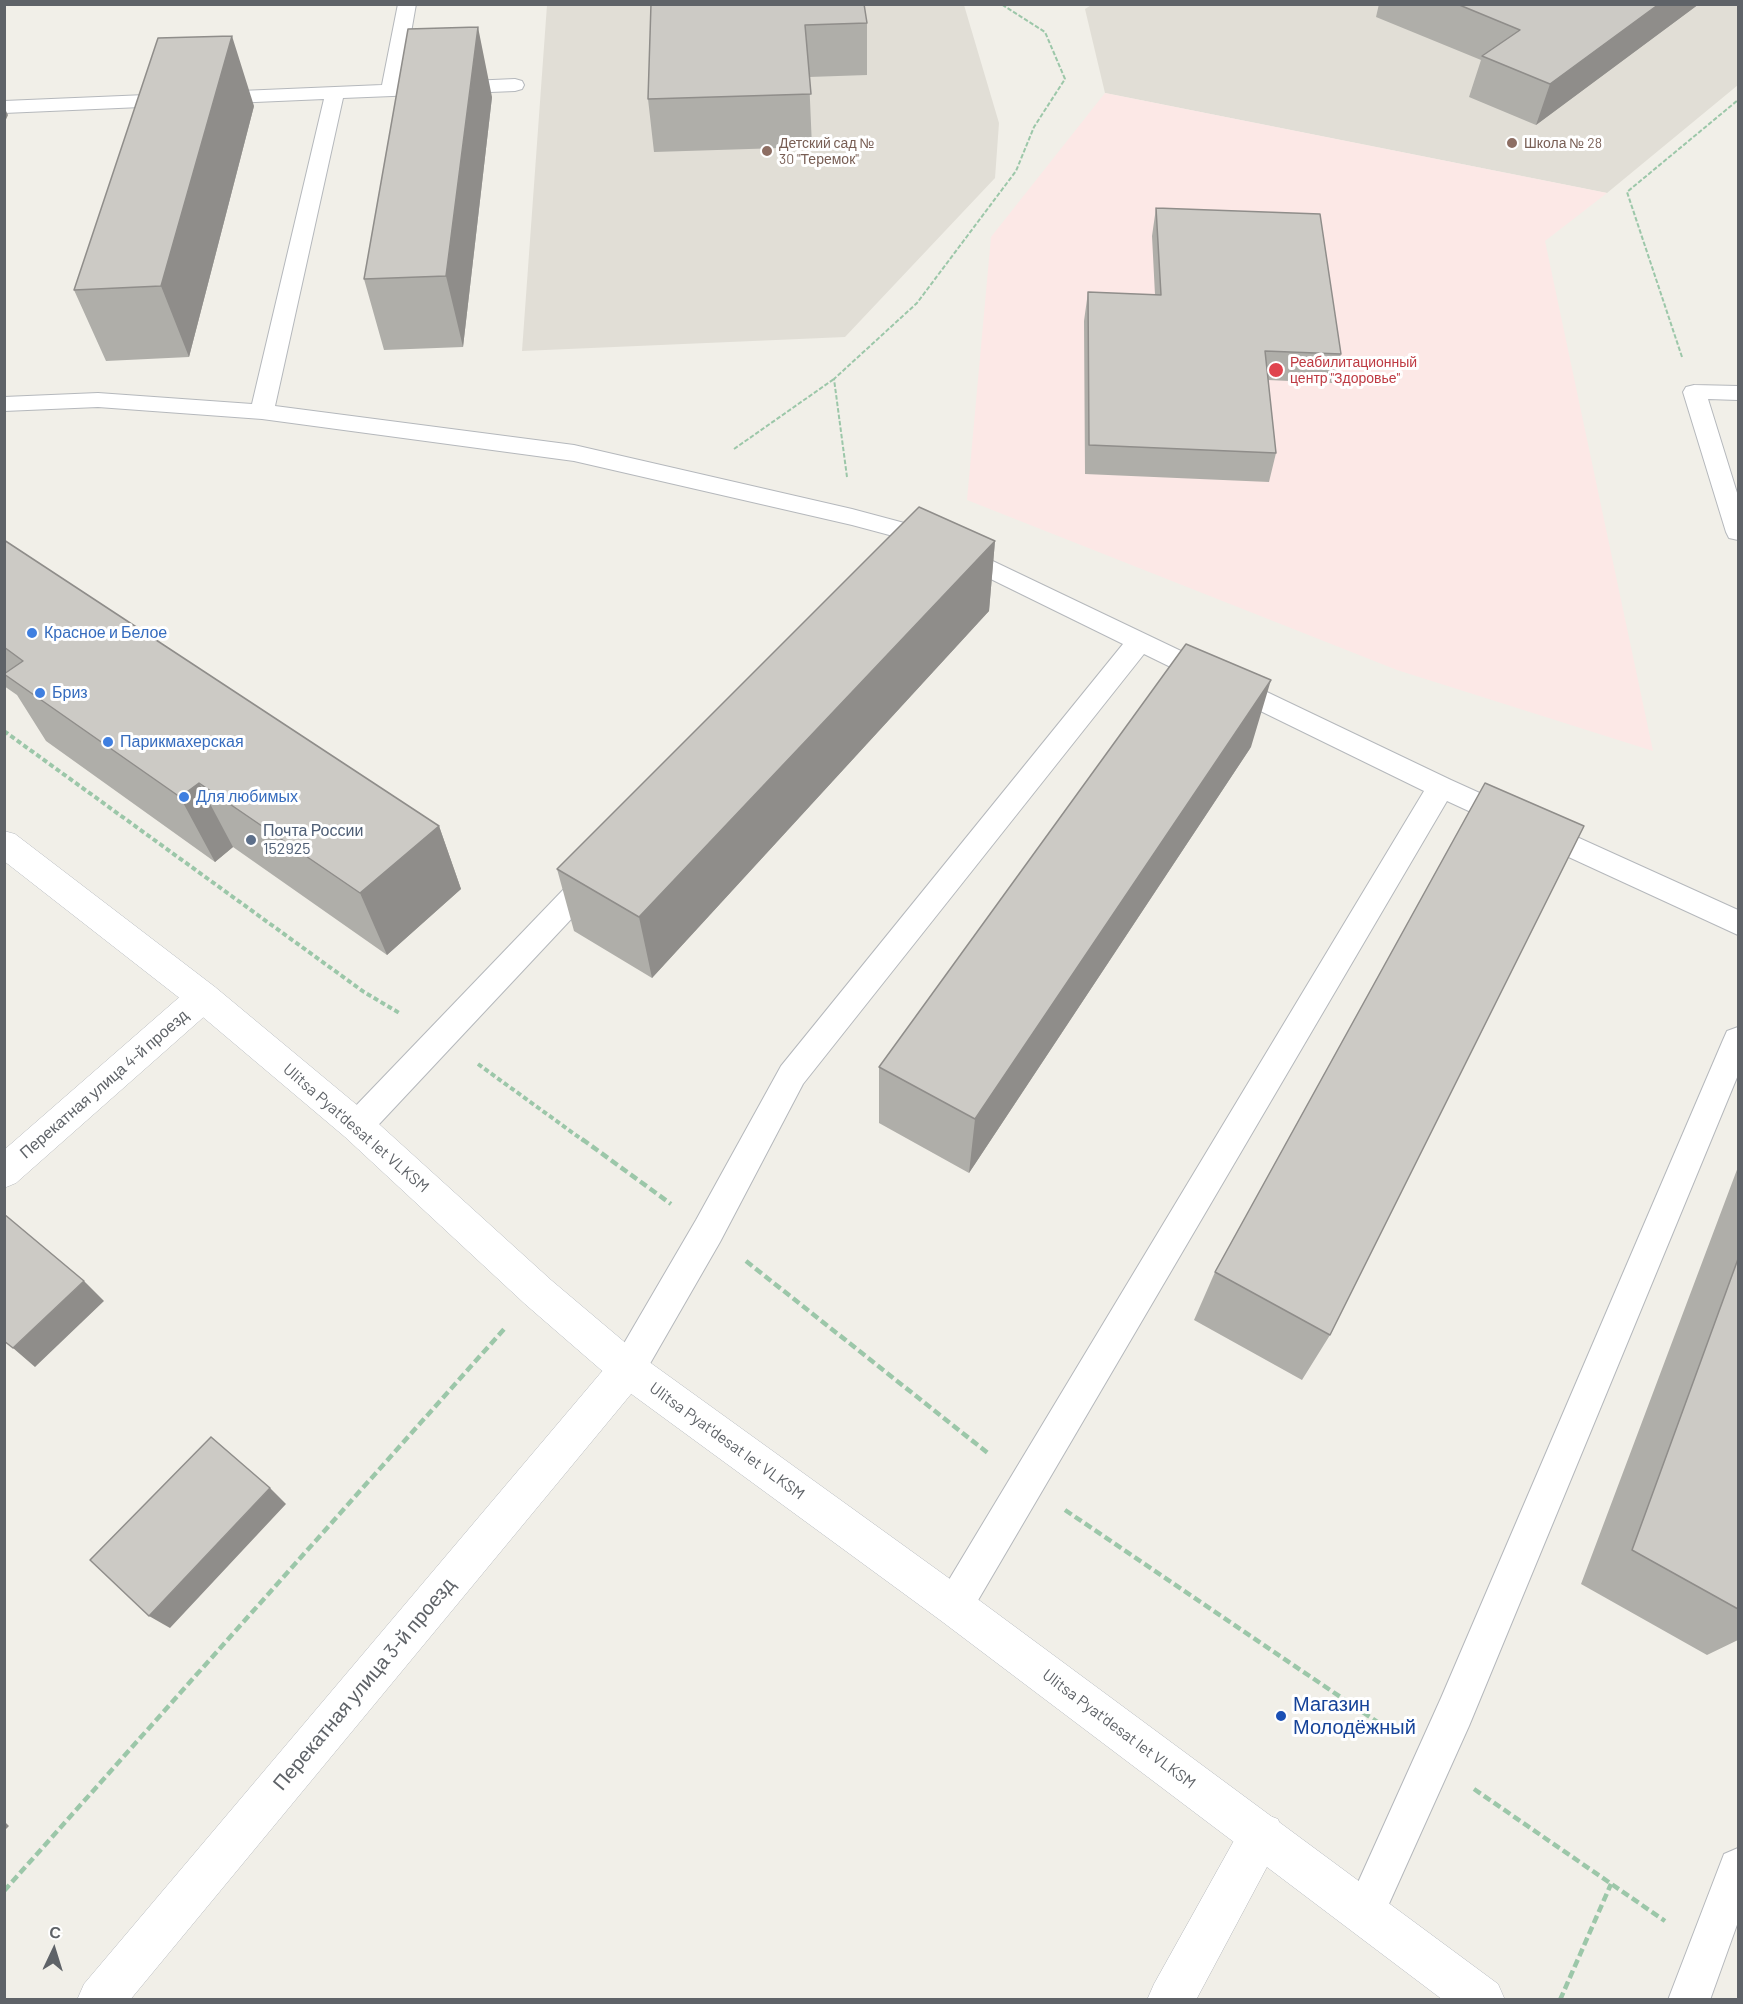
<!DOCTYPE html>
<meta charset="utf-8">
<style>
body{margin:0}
#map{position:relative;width:1743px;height:2004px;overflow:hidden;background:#f1efe8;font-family:Barlow,sans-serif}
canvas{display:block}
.frame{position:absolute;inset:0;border:6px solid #5f6368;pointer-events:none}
.north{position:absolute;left:24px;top:1920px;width:60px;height:60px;-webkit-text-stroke:4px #fff;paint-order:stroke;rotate:4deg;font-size:16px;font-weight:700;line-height:24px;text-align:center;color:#5f6368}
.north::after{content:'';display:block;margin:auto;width:21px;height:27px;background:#5f6368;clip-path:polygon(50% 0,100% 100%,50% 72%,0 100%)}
</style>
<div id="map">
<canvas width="1743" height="2004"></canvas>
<div class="frame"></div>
<div class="north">С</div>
</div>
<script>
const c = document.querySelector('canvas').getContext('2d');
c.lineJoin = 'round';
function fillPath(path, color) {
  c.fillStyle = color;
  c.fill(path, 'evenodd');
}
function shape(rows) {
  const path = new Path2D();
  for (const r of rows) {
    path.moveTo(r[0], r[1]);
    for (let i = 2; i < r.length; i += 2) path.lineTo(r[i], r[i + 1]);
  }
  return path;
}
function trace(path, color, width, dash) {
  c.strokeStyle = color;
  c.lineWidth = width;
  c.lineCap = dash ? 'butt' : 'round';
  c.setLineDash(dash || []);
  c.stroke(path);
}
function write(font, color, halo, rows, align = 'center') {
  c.font = font + ' Barlow,sans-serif';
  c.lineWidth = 6;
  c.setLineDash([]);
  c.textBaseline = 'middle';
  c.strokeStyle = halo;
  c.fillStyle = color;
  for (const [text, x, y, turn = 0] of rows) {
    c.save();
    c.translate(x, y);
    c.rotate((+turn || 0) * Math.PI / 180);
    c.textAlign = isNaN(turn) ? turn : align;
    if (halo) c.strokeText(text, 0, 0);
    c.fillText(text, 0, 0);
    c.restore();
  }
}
const education = shape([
 [1093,4,1738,5,1738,85,1607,193,1105,93,1085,9],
 [547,5,964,5,999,123,995,178,845,337,522,351]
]);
const medical = shape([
 [1105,93,1607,193,1545,241,1653,751,1397,670,967,500,991,237]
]);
const pathFar2 = shape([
 [1682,357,1627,192,1738,100],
 [734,449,834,379],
 [847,477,834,379,917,303,1016,171,1034,127,1065,79,1045,32,1001,4]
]);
const pathFar1 = shape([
 [4,731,364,992,401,1014],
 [478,1064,584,1141]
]);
const path = shape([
 [582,1139,671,1204],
 [746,1261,989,1454],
 [1065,1510,1392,1732],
 [1474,1789,1665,1921],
 [4,1891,505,1328],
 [1560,2000,1611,1884]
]);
const service = shape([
 [398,4,416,4,402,84,515,79,522,81,524,85,522,89,515,91,343,98,275,406,574,445,852,509,923,528,932,530,935,536,932,542,923,544,852,525,574,461,262,419,98,407,4,411,4,397,98,393,252,404,324,99,4,113,4,101,382,85,398,4],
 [1694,385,1738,386,1738,400,1708,399,1738,496,1738,540,1729,538,1726,532,1683,392,1686,387,1694,385],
 [955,543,1451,780,1738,910,1738,935,1447,801,967,1619,954,1625,941,1619,935,1606,941,1593,1424,791,1144,654,803,1084,720,1242,640,1381,628,1386,616,1381,611,1369,616,1357,696,1220,781,1066,1123,644,946,557,943,551,946,545,955,543],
 [595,864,605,867,609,875,605,883,368,1136,357,1140,346,1136,341,1126,346,1116,585,867,595,864],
 [1738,1027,1738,1075,1469,1726,1379,1926,1365,1932,1351,1926,1345,1912,1351,1898,1441,1698,1723,1040,1727,1031,1738,1027],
 [1738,1848,1738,1922,1710,2000,1668,2000,1724,1854,1738,1848]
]);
const minor = shape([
 [203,983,215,987,219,997,215,1007,16,1183,4,1188,4,1150,191,987,203,983],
 [1262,1813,1278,1819,1284,1835,1196,2000,1147,2000,1154,1984,1246,1819,1262,1813]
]);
const tertiary = shape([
 [628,1351,641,1356,647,1369,641,1382,130,2000,77,2000,84,1984,615,1356,628,1351]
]);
const secondary = shape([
 [4,831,15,834,215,987,369,1115,551,1280,641,1356,968,1592,1498,1984,1505,2000,1443,2000,940,1620,615,1382,525,1304,345,1137,191,1007,4,861,4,831]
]);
const wall = shape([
 [651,4,867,23,867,75,809,77,812,147,654,152,648,99],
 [1379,4,1699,4,1536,125,1469,97,1481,60,1376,17],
 [492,97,463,347,384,350,364,279],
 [254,106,189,357,106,361,74,290],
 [1156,208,1341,354,1333,383,1268,380,1276,453,1269,482,1085,474,1084,321,1088,292,1155,295,1152,236],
 [4,540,439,826,461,889,387,955,233,847,215,862,46,741,17,695,4,686],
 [995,541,989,611,652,978,574,931,557,869],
 [1251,747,969,1173,879,1123,879,1067],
 [1738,1167,1738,1640,1707,1655,1581,1584],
 [1215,1272,1330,1335,1302,1380,1194,1320]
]);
const shadedWall = shape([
 [1659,4,1699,4,1536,125,1550,84],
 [478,27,492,97,463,347,446,276],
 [232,36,254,106,189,357,161,286],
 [4,107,8,115,4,124],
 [995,541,989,611,652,978,639,917],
 [1271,680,1251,747,969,1173,975,1119],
 [199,783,233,847,215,862,180,797],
 [439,826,461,889,387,955,360,893],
 [84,1281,104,1301,35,1367,13,1348],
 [270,1488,286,1504,170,1628,149,1616],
 [4,1821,9,1826,4,1831]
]);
const building = shape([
 [651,4,864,4,867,23,805,25,811,94,648,99,651,4],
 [1457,4,1659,4,1550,84,1482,56,1520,30,1457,4],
 [478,27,446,276,364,279,408,29,478,27],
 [232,36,161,286,74,290,158,38,232,36],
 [1156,208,1320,214,1341,354,1265,351,1276,453,1089,445,1088,292,1161,295,1156,208],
 [919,507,995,541,639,917,557,869,919,507],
 [4,540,439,826,360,893,199,783,180,797,4,674,23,661,4,647,4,540],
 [1186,644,1271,680,975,1119,879,1067,1186,644],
 [1485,783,1584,826,1330,1335,1215,1272,1485,783],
 [4,1214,84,1281,13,1348,4,1341,4,1214],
 [1738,1259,1738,1609,1632,1550,1738,1259],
 [211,1437,270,1488,149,1616,90,1560,211,1437]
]);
const markers = [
 [1512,143,6,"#8d6e63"],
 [767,151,6,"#8d6e63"],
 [1276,370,8,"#e0444e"],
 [32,633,6,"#3f7fe0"],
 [40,693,6,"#3f7fe0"],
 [108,742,6,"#3f7fe0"],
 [184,797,6,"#3f7fe0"],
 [251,840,6,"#5c6f8a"],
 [1281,1716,6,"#1a4fb4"]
];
const farEducationnames = [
 ["Детский сад №",779,143],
 ["30 \"Теремок\"",779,159],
 ["Школа № 28",1524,143]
];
const farHealthnames = [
 ["Реабилитационный",1290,362],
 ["центр \"Здоровье\"",1290,378]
];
const shopNames = [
 ["Красное и Белое",44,633],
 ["Бриз",52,693],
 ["Парикмахерская",120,742],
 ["Для любимых",196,797]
];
const serviceNames = [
 ["Почта России",263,831],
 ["152925",263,849]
];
const streetNames = [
 ["Перекатная улица 4-й проезд",104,1084,-41],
 ["Ulitsa Pyat'desat let VLKSM",356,1128,41],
 ["Ulitsa Pyat'desat let VLKSM",727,1441,36],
 ["Ulitsa Pyat'desat let VLKSM",1119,1729,37]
];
const nearStreetnames = [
 ["Перекатная улица 3-й проезд",364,1684,-50]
];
const nearTransitnames = [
 ["Магазин",1293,1704],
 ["Молодёжный",1293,1727]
];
fillPath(education, '#e1ded6');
fillPath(medical, '#fce8e6');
trace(service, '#b5b8bc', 2);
trace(minor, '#b5b8bc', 1);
trace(tertiary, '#b5b8bc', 1);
trace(secondary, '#b6babf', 1);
trace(pathFar2, '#9cc7a9', 2, [4.5, 2]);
trace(pathFar1, '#9cc7a9', 4, [5, 3]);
trace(path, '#9cc7a9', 4.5, [8, 4]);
fillPath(service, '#fff');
fillPath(minor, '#fff');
fillPath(tertiary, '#fff');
fillPath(secondary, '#fff');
fillPath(wall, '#afaea9');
fillPath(shadedWall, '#8f8d8a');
fillPath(building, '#cccac5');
trace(building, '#8f8d8a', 1.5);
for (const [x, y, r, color] of markers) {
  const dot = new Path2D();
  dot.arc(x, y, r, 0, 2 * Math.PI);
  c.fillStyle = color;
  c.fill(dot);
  trace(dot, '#fff', 2);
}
write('14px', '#785e54', '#fff', farEducationnames, 'left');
write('14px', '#be3a42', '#fff', farHealthnames, 'left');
write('16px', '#366cbe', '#fff', shopNames, 'left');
write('16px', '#4e5e75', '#fff', serviceNames, 'left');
write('16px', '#5f6368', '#fff', streetNames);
write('20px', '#5f6368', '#fff', nearStreetnames);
write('20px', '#164399', '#fff', nearTransitnames, 'left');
</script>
